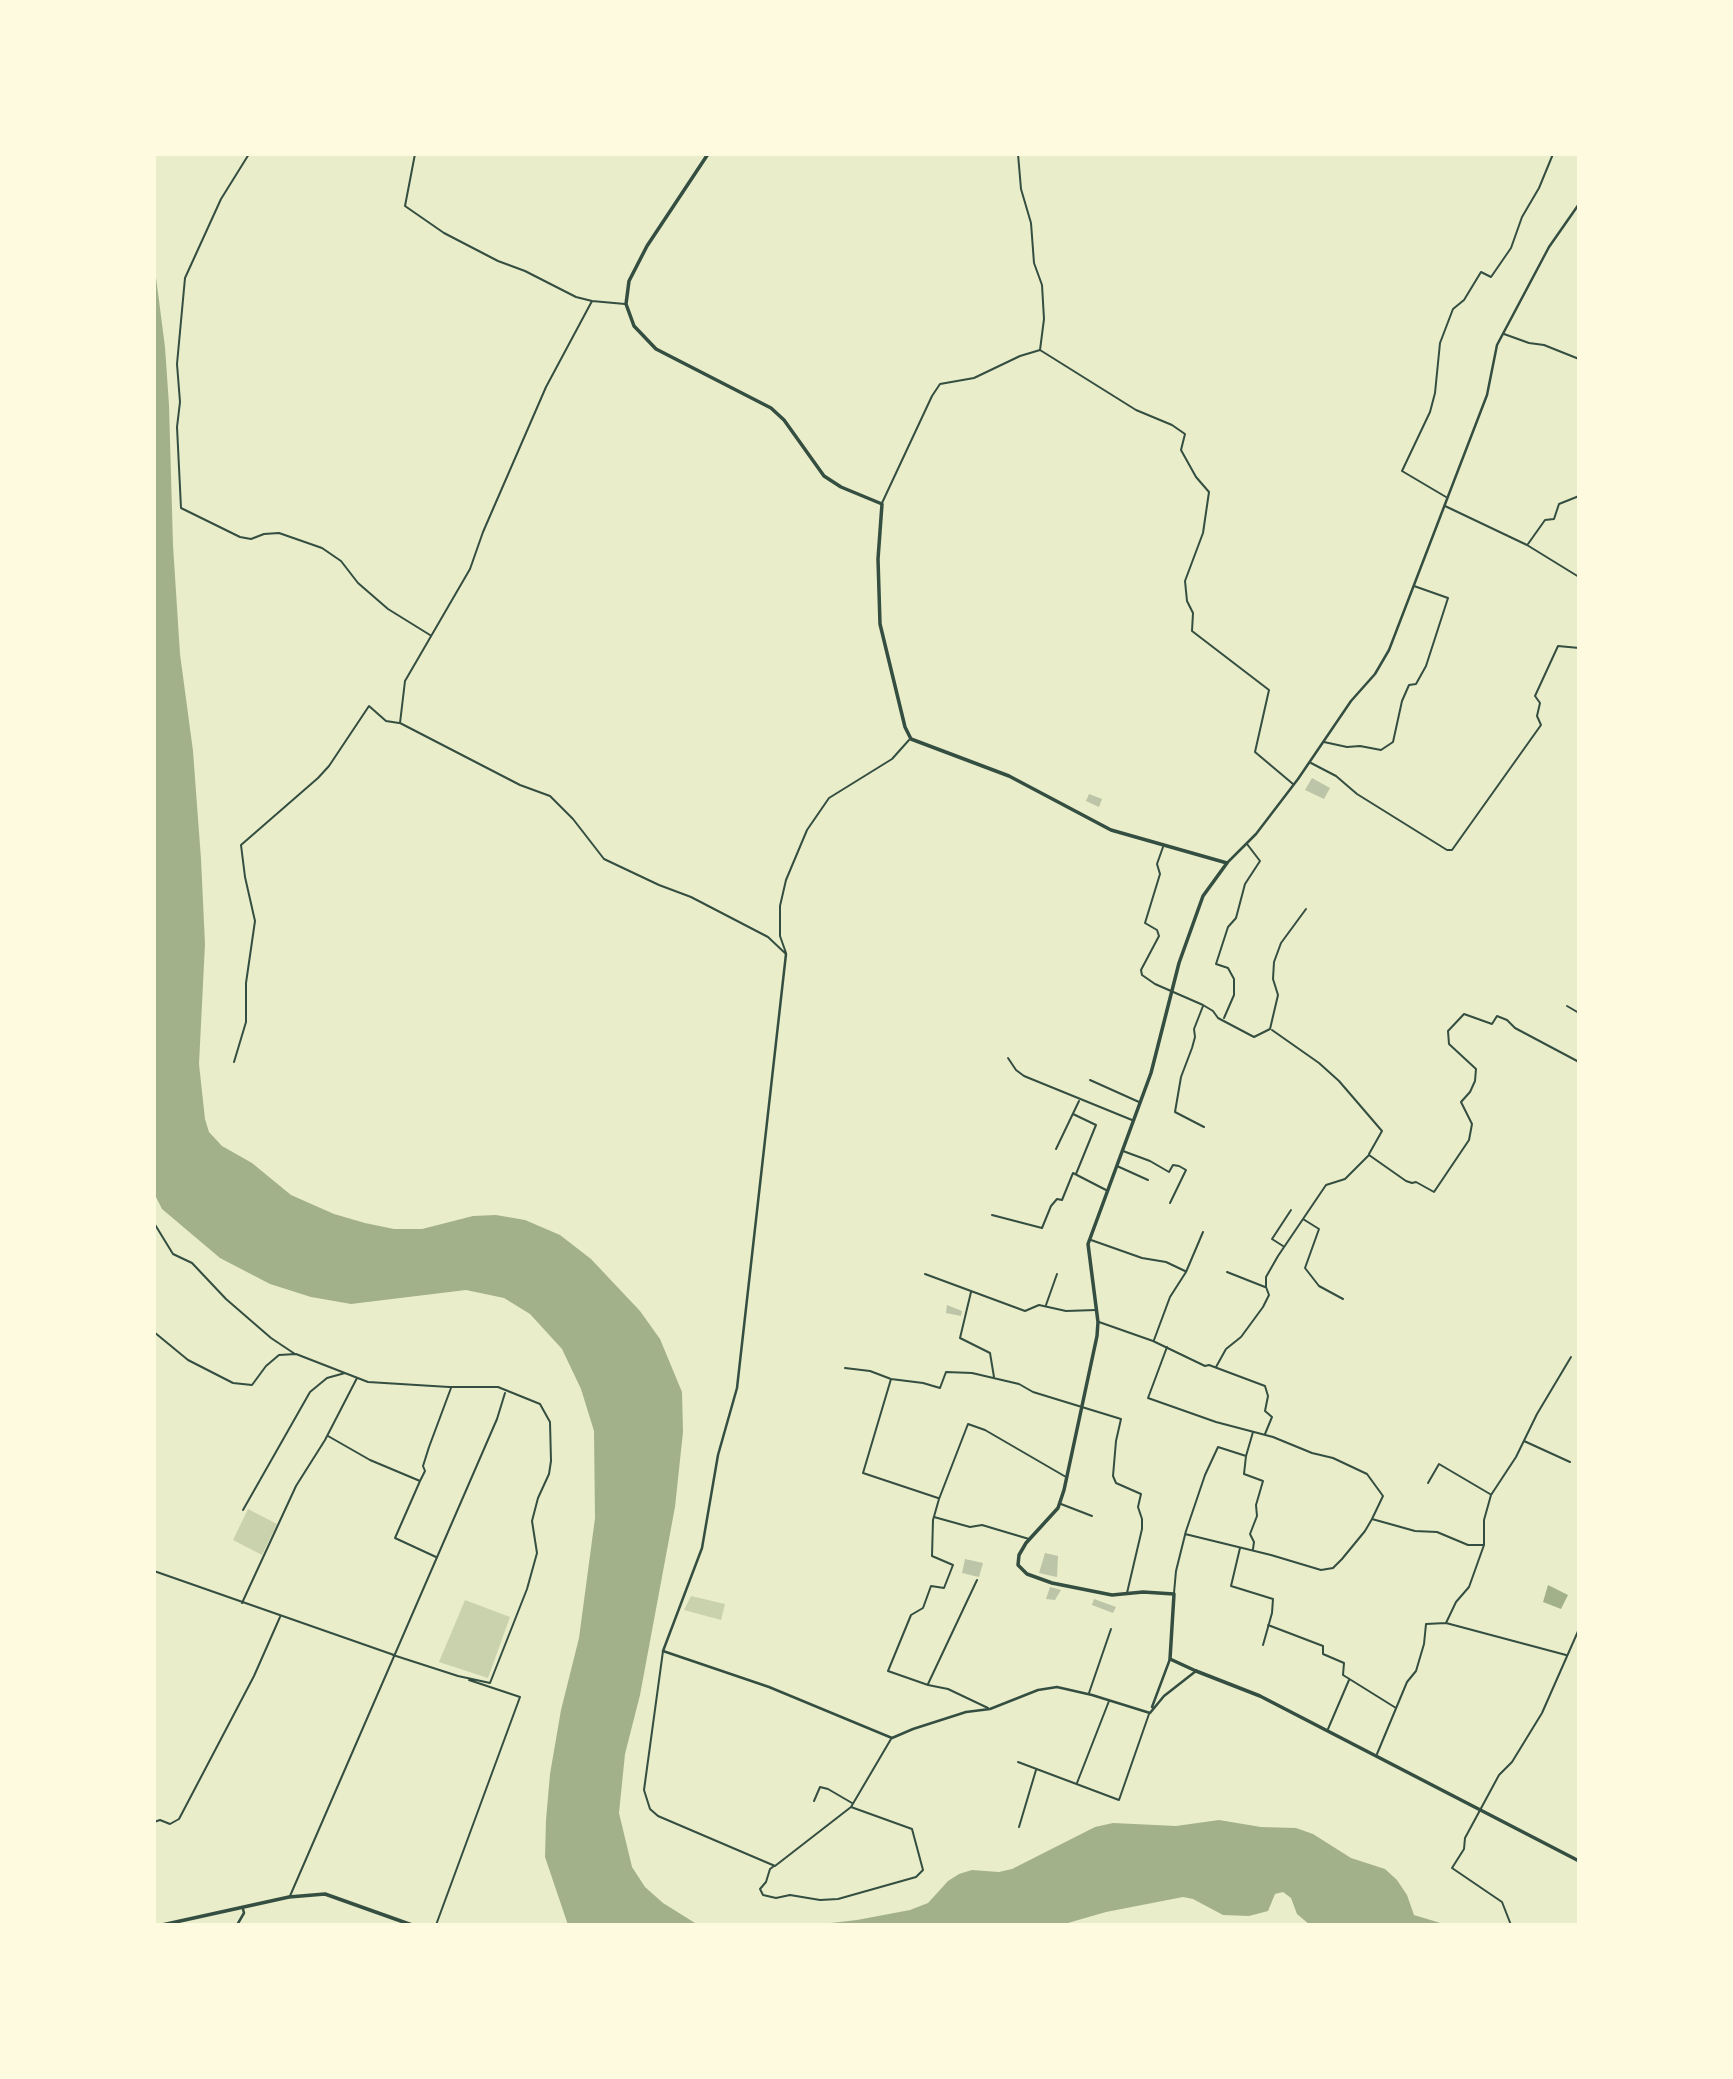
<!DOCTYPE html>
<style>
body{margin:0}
#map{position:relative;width:1733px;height:2079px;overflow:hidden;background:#e9edc9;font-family:Quicksand,sans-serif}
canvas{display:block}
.frame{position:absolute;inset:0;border:156px solid #fefae0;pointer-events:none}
</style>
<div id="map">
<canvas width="1733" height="2079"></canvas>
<div class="frame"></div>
</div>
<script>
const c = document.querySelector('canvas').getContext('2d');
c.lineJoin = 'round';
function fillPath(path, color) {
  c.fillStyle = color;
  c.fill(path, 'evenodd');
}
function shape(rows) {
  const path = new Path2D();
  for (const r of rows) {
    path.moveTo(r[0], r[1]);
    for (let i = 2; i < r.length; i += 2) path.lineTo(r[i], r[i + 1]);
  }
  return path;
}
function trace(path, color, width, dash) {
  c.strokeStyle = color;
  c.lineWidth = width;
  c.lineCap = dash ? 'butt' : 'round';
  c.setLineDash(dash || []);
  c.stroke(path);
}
const green = shape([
 [248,1509,277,1524,262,1555,233,1540],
 [691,1596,725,1604,721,1620,684,1610],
 [465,1600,510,1617,488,1678,439,1662]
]);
const water = shape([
 [154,262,165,347,169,405,173,545,180,654,193,751,201,859,205,944,199,1064,205,1119,209,1132,222,1146,252,1163,291,1195,334,1214,365,1223,394,1229,422,1229,473,1216,496,1215,525,1220,560,1235,591,1259,640,1311,660,1339,682,1392,683,1432,675,1507,640,1695,625,1754,619,1813,632,1867,645,1887,663,1903,695,1923,704,1925,568,1925,545,1857,546,1820,550,1774,561,1710,579,1638,595,1518,594,1431,581,1389,562,1349,530,1314,504,1298,466,1290,351,1304,311,1297,270,1284,220,1258,162,1209,154,1193],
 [1548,1585,1568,1595,1561,1609,1543,1602],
 [1219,1820,1261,1827,1296,1828,1313,1834,1351,1858,1385,1869,1397,1880,1407,1895,1414,1915,1447,1925,1310,1925,1297,1914,1291,1898,1283,1892,1275,1894,1268,1911,1249,1916,1223,1915,1193,1899,1183,1897,1106,1912,1061,1925,813,1925,857,1920,910,1910,928,1903,948,1881,959,1874,972,1870,999,1872,1012,1869,1095,1827,1113,1823,1176,1826]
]);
const building = shape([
 [1312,778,1330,788,1324,799,1305,790],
 [1089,794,1102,799,1099,807,1086,801],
 [947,1305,962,1311,961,1316,946,1313],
 [1045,1553,1058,1556,1057,1577,1039,1573],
 [965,1559,983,1563,979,1577,962,1573],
 [1050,1587,1061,1590,1055,1600,1046,1599],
 [1094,1599,1116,1607,1113,1613,1092,1605]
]);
const minor = shape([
 [249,154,221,199,185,278,177,364,180,402,177,427,181,508,240,537,251,539,264,534,279,533,322,548,341,561,358,583,388,609,430,635],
 [415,154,405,206,444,233,498,261,525,271,576,297,592,301],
 [625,304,592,301,546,387,483,532,470,569,405,681,400,723,520,785,550,796,573,819,604,859,659,885,691,897,768,937,786,954],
 [1504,334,1529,343,1544,345,1579,359],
 [1040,350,1136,410,1172,425,1185,434,1181,450,1196,477,1209,492,1203,533,1185,581,1187,601,1193,613,1192,631,1269,690,1255,752,1293,784],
 [1446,497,1402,471,1430,412,1435,393,1440,343,1453,309,1464,300,1481,272,1491,277,1511,248,1522,217,1539,188,1553,154],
 [882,503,932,396,940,384,974,378,1020,356,1040,350,1044,319,1042,285,1034,263,1031,223,1021,189,1018,154],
 [1445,506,1527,545,1579,577],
 [1528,544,1545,520,1554,519,1559,504,1579,496],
 [1324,742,1347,747,1360,746,1381,750,1393,742,1402,701,1409,685,1416,684,1426,666,1448,598,1414,586],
 [1311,763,1336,776,1357,794,1447,850,1452,850,1541,725,1537,716,1540,703,1535,696,1558,646,1579,648],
 [1163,847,1157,864,1160,874,1145,923,1157,930,1159,936,1141,970,1142,975,1155,984,1203,1005,1213,1011,1218,1018,1254,1037,1270,1029,1278,995,1273,979,1274,962,1281,943,1306,909],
 [786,953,780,936,780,906,786,880,807,830,829,798,892,759,909,740],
 [1203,1006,1194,1029,1195,1037,1192,1048,1181,1077,1175,1112,1204,1127],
 [1567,1006,1579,1013],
 [1224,1018,1234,995,1234,979,1228,968,1216,964,1228,927,1236,918,1245,884,1260,861,1247,844],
 [1272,1030,1319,1063,1339,1081,1382,1131,1369,1154],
 [1008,1058,1016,1070,1024,1076,1132,1120],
 [234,1062,246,1022,246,983,255,921,245,877,241,845,318,778,329,766,369,706,386,721,399,723],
 [1090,1080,1139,1102],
 [1073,1114,1096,1125,1076,1174],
 [1056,1149,1079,1101],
 [1123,1151,1150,1161,1169,1172,1173,1165,1179,1166,1186,1170,1170,1203],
 [1117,1166,1148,1180],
 [992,1215,1042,1228,1051,1206,1057,1199,1062,1200,1073,1173,1106,1190],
 [1303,1219,1319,1229,1305,1268,1319,1286,1343,1299],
 [154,1223,173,1254,192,1263,226,1299,271,1338,295,1354],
 [1091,1240,1142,1258,1166,1262,1185,1271],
 [1283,1246,1272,1239,1291,1210],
 [1227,1272,1265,1287],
 [925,1274,1025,1311,1039,1305,1066,1311,1096,1310],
 [971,1292,960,1338,990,1353,994,1377],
 [1046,1305,1057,1274],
 [1099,1322,1153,1341,1205,1366,1209,1365,1265,1386,1268,1396,1265,1411,1272,1417,1265,1434],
 [154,1332,188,1360,233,1383,252,1385,266,1366,279,1355,296,1354,368,1382,449,1387,498,1387,540,1404,550,1422,551,1461,549,1474,538,1498,532,1521,537,1553,527,1589,490,1683,458,1676,393,1655],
 [1154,1340,1170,1297,1186,1272,1203,1232],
 [1167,1347,1148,1398,1216,1422,1273,1437,1312,1453,1333,1458,1367,1474,1383,1496,1372,1519,1415,1531,1437,1532,1468,1545,1484,1545],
 [1216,1367,1226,1349,1241,1337,1263,1307,1269,1295,1266,1287,1266,1277,1278,1256,1326,1185,1345,1179,1369,1155,1406,1181,1412,1183,1416,1182,1434,1192,1469,1140,1472,1124,1461,1102,1470,1092,1475,1081,1476,1069,1449,1044,1448,1031,1464,1014,1492,1024,1497,1016,1507,1020,1515,1028,1579,1062],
 [845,1368,870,1371,891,1379,863,1473,938,1498],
 [891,1379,923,1383,940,1388,946,1372,972,1373,1019,1384,1033,1392,1121,1419,1116,1441,1113,1476,1116,1483,1141,1494,1138,1507,1142,1519,1142,1529,1127,1593],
 [328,1436,370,1460,420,1481,395,1538,436,1557],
 [1524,1441,1570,1462],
 [420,1481,425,1471,423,1466,429,1447,451,1388],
 [1428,1483,1439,1464,1490,1494],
 [1061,1504,1092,1516],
 [243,1510,310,1392,327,1378,345,1373],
 [934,1517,970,1527,982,1525,1029,1539],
 [1185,1534,1271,1555,1321,1570,1333,1568,1342,1559,1365,1531,1372,1519],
 [1240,1548,1231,1586,1273,1599,1272,1613,1263,1645],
 [1253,1549,1254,1542,1250,1534,1257,1516,1256,1505,1263,1481,1244,1474,1246,1456,1253,1432],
 [154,1571,394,1655],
 [1174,1593,1176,1571,1186,1531,1205,1475,1218,1447,1246,1456],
 [242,1603,296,1486,325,1440,357,1378],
 [1446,1623,1456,1602,1469,1587,1484,1545,1484,1520,1491,1495,1516,1457,1537,1414,1571,1357],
 [1268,1625,1323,1646,1323,1654,1344,1663,1343,1675,1396,1708],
 [663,1651,644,1790,650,1809,658,1816,775,1866,851,1807,891,1739],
 [928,1684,977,1580],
 [1089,1693,1111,1629],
 [988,1708,948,1689,928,1685,888,1671,911,1615,923,1608,931,1586,944,1588,953,1565,932,1556,933,1520,939,1499,968,1424,985,1430,1066,1477],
 [1328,1729,1349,1680],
 [1377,1754,1407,1682,1416,1671,1424,1644,1426,1624,1446,1623,1566,1655],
 [1018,1762,1119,1800,1149,1714],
 [1077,1783,1109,1701],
 [814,1801,820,1787,828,1789,852,1803],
 [154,1822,160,1820,170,1824,179,1819,254,1676,280,1617],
 [1019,1827,1036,1770],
 [774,1866,770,1869,766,1882,760,1889,763,1895,776,1898,790,1895,820,1900,838,1899,916,1877,923,1870,912,1829,851,1807],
 [290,1896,497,1419,505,1393],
 [436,1925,520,1697,469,1680],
 [1511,1925,1502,1902,1452,1868,1464,1849,1465,1838,1499,1775,1512,1762,1542,1713,1579,1629]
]);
const tertiary = shape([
 [1227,863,1256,834,1298,779,1351,701,1375,674,1389,650,1487,395,1497,345,1549,247,1579,204],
 [786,954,737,1388,718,1455,702,1548,663,1651,769,1687,892,1738,913,1729,966,1712,990,1709,1038,1690,1057,1687,1092,1695,1150,1713],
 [1152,1707,1170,1659],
 [1150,1713,1164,1696,1196,1671],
 [237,1925,244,1913,243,1909]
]);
const secondary = shape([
 [708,154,647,246,629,281,626,304,634,326,656,349,771,408,784,420,824,476,841,487,882,504,878,559,880,624,905,727,911,739,1009,776,1111,830,1227,863,1203,896,1179,963,1151,1073,1088,1244,1098,1322,1097,1336,1064,1490,1058,1508,1026,1543,1019,1555,1018,1565,1027,1574,1052,1583,1112,1595,1143,1592,1174,1594,1170,1659,1196,1671]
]);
const primary = shape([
 [1196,1671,1260,1696,1579,1861]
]);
const trunk = shape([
 [162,1925,289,1897,325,1894,412,1925]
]);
fillPath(green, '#cad2ad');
fillPath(water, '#a3b18a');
fillPath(building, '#bcc5a7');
trace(minor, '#344e41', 2);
trace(tertiary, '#344e41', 2.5);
trace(secondary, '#344e41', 3.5);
trace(primary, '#344e41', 3.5);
trace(trunk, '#344e41', 3.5);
</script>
